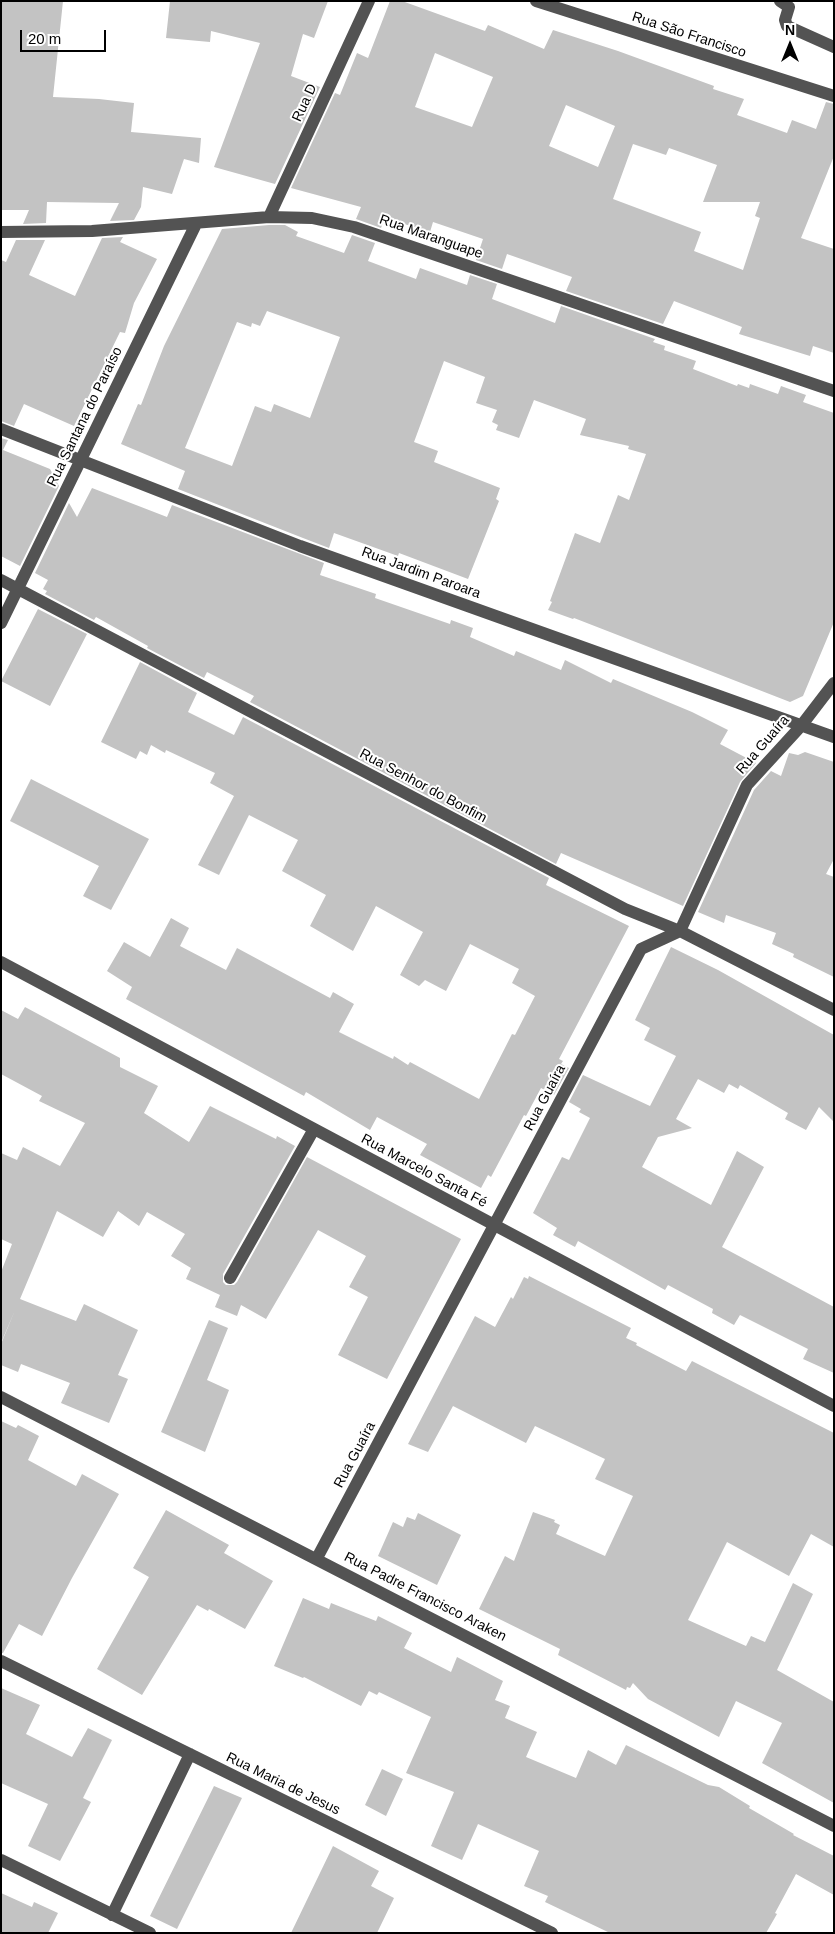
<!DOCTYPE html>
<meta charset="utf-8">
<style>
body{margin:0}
#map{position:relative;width:835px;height:1934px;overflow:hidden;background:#fff;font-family:Helvetica,sans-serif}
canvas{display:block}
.frame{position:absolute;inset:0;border:2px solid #000;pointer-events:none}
.north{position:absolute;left:765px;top:20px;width:50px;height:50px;-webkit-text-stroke:4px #fff;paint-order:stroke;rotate:0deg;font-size:14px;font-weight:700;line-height:20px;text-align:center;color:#000}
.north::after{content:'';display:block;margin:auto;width:18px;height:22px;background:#000;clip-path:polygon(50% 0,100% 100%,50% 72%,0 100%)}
.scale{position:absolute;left:20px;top:30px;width:86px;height:22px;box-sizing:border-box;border:2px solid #000;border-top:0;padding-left:6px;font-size:15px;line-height:18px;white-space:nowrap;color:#000;-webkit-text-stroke:4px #fff;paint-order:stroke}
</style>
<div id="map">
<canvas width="835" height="1934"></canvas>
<div class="frame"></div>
<div class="north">N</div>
<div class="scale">20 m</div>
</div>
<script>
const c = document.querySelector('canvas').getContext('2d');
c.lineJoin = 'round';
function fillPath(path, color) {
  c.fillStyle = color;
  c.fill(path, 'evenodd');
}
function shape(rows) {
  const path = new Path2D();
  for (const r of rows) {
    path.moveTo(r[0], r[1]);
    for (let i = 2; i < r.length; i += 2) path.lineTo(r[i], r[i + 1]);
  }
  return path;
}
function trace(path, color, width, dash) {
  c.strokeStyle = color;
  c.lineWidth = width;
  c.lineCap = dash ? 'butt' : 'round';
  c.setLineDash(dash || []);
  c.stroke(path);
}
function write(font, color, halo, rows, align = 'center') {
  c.font = font + ' Helvetica,sans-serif';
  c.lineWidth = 4;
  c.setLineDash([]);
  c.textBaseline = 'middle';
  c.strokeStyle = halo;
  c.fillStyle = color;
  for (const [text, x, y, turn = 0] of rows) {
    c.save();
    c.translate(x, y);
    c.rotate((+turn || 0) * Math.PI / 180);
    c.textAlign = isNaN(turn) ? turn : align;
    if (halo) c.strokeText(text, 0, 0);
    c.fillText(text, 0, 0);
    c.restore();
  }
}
const building = shape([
 [1,1,63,1,53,97,99,99,134,103,131,132,201,138,199,163,184,159,172,194,143,187,141,207,134,220,110,221,119,203,47,202,46,223,23,224,29,210,1,210],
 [170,1,328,1,314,38,303,34,291,76,320,87,275,184,214,167,260,43,211,31,210,42,166,38],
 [390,1,402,1,485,31,488,25,544,49,553,30,618,51,714,86,713,89,744,99,737,115,787,133,792,120,816,129,826,102,834,104,834,156,801,238,834,249,834,353,813,346,810,356,739,334,742,327,674,301,663,324,566,291,572,277,527,261,507,254,502,269,476,260,483,239,433,222,430,232,385,218,381,228,356,219,361,207,291,188,335,93,340,95,357,53,368,58],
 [435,53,493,77,472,127,415,107],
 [566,105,615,126,598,167,549,146],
 [633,144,666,155,669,148,717,165,703,202,760,202,755,216,760,218,743,270,694,251,701,232,613,199],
 [269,225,285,225,298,232,296,236,344,253,352,235,375,243,368,261,416,279,420,268,467,285,470,275,497,284,492,299,555,323,561,306,655,339,653,342,665,346,664,350,696,361,693,369,737,386,738,384,749,388,750,384,778,394,781,386,806,395,803,402,834,413,834,622,803,696,790,702,574,618,573,619,548,610,552,602,550,601,575,533,600,543,618,495,629,500,646,454,628,449,629,446,580,435,586,419,534,400,519,438,496,430,498,425,492,422,497,410,476,403,485,377,444,361,414,442,438,451,434,462,500,488,496,499,499,501,468,579,399,553,398,556,334,533,329,548,303,538,178,489,185,471,121,444,138,404,141,405,164,346,222,229],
 [267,311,340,337,310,418,274,404,271,412,255,406,232,466,185,448,237,322,251,327,252,323,260,326],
 [123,237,120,242,157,259,134,303,125,333,120,332,74,426,24,404,14,426,1,421,1,260,6,262,16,240,45,240,29,275,75,296,102,238],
 [1,438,8,440,3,450,50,469,59,486,20,566,1,556],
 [92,488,167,517,172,505,324,563,320,575,376,594,375,598,450,624,451,620,473,628,470,637,514,656,516,651,561,670,565,660,611,683,613,679,692,712,728,730,720,744,756,763,740,782,683,906,561,853,556,864,250,702,254,696,207,672,204,678,147,648,148,646,96,617,94,620,45,594,47,591,43,589,48,580,35,573,69,503,77,517],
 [38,609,87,634,50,706,1,681],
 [140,662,197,693,188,712,234,735,243,717,549,878,546,885,629,926,559,1059,563,1061,561,1064,569,1068,554,1095,541,1088,526,1116,524,1115,491,1177,488,1175,481,1188,420,1155,427,1144,377,1117,370,1130,306,1092,304,1096,126,999,132,987,107,971,124,942,150,957,171,918,189,928,180,946,226,970,237,948,330,998,333,992,354,1004,339,1032,393,1059,394,1056,408,1065,410,1062,479,1099,512,1034,515,1035,535,996,512,983,519,969,470,944,446,991,425,980,419,986,400,975,423,932,376,906,353,951,310,926,326,895,282,871,298,840,249,815,219,875,198,865,234,796,210,783,215,773,166,750,165,753,151,745,147,755,140,751,136,759,101,742],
 [805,752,834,762,834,859,826,874,834,877,834,977,793,957,794,954,772,944,776,933,726,915,724,923,698,912,754,790,771,771,781,776,789,753,798,755],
 [31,779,149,839,111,910,83,896,99,866,10,821],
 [671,947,718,970,834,1035,834,1122,819,1107,806,1130,785,1119,788,1113,740,1085,738,1089,729,1084,724,1093,698,1079,676,1119,692,1128,658,1137,642,1167,711,1205,737,1151,764,1167,722,1247,834,1307,834,1373,803,1359,808,1349,740,1315,734,1325,712,1313,713,1309,668,1285,665,1290,578,1241,575,1247,553,1235,557,1228,533,1213,562,1157,569,1160,590,1118,579,1112,581,1109,569,1102,583,1075,650,1106,676,1056,644,1040,650,1028,635,1020],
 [25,1007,120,1058,120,1067,158,1086,144,1113,189,1142,210,1106,276,1139,277,1136,295,1146,223,1274,223,1282,226,1285,234,1285,237,1282,307,1157,461,1239,387,1379,338,1355,368,1297,349,1287,366,1256,318,1230,266,1319,241,1305,237,1316,215,1307,220,1295,186,1279,191,1268,171,1256,185,1234,147,1212,139,1226,118,1211,103,1237,57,1211,20,1299,76,1321,84,1304,138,1330,118,1375,128,1379,109,1423,61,1403,70,1383,21,1364,18,1372,1,1365,1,1344,15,1310,1,1343,1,1272,12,1244,1,1239,1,1153,17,1160,23,1147,60,1166,85,1123,39,1101,42,1096,1,1074,1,1010,18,1019],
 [529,1276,631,1328,626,1338,637,1343,636,1345,686,1371,692,1361,834,1433,834,1547,811,1534,789,1576,727,1542,688,1620,746,1646,751,1636,765,1642,793,1583,813,1594,777,1670,834,1702,834,1803,762,1763,782,1723,736,1701,719,1737,648,1699,633,1683,630,1688,627,1687,626,1690,558,1655,560,1649,479,1609,505,1556,514,1561,533,1512,555,1520,554,1522,560,1525,556,1534,605,1556,633,1496,595,1479,605,1459,535,1426,526,1443,453,1406,428,1452,408,1444,475,1316,495,1327,511,1297,513,1299,524,1277,528,1279],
 [209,1320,228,1328,207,1380,229,1390,205,1452,161,1432],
 [1,1421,16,1428,18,1425,39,1436,28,1460,76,1486,82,1474,119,1494,72,1578,42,1636,19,1624,3,1653,1,1653],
 [166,1510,229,1545,224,1553,273,1581,245,1629,209,1609,208,1611,197,1605,142,1695,97,1669,149,1577,133,1568],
 [418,1513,461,1535,437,1585,378,1556,393,1522,403,1527,407,1517,415,1520],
 [303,1598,329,1609,331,1603,376,1621,378,1616,412,1633,404,1648,451,1672,457,1657,503,1681,495,1700,510,1706,505,1718,537,1732,526,1757,576,1778,588,1750,616,1765,626,1745,708,1785,719,1787,750,1806,749,1808,794,1834,793,1835,834,1856,834,1895,796,1874,775,1913,777,1914,766,1933,610,1933,545,1902,548,1896,524,1886,539,1851,478,1824,462,1860,431,1846,454,1792,406,1773,431,1717,379,1692,377,1695,369,1691,361,1706,304,1677,303,1678,274,1666],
 [1,1688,40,1705,26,1734,72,1757,88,1728,112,1740,83,1798,91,1802,60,1861,28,1846,48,1804,1,1783],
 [382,1769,403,1779,386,1816,365,1805],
 [214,1786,242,1798,177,1929,150,1916],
 [333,1846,379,1871,371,1886,394,1898,377,1933,291,1933],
 [1,1893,32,1907,34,1902,58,1913,48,1933,1,1933]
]);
const minor = shape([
 [536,1,834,96],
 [780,1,789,7,785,20,787,26,834,47],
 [269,217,369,1],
 [1,232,92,231,269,217,312,218,354,227,834,391],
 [1,429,300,546,834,737],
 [1,580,625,909,680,931,834,1010],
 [1,623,196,224],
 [1,962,834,1406],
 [230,1278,314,1129],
 [1,1397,834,1826],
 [317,1558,641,949,680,931,747,785,801,726,834,683],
 [1,1661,552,1933],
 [1,1860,150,1933],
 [112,1915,190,1754]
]);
const streetNames = [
 ["Rua São Francisco",689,35,18],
 ["Rua D",305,103,-65],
 ["Rua Maranguape",431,237,19],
 ["Rua Santana do Paraíso",85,417,-64],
 ["Rua Jardim Paroara",421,573,20],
 ["Rua Guaíra",763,745,-49],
 ["Rua Senhor do Bonfim",423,786,28],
 ["Rua Guaíra",545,1098,-62],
 ["Rua Marcelo Santa Fé",424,1171,28],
 ["Rua Guaíra",355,1455,-62],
 ["Rua Padre Francisco Araken",425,1597,27],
 ["Rua Maria de Jesus",283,1784,26]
];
fillPath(building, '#c3c3c3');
trace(minor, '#535353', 12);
write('14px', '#000', '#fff', streetNames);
</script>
